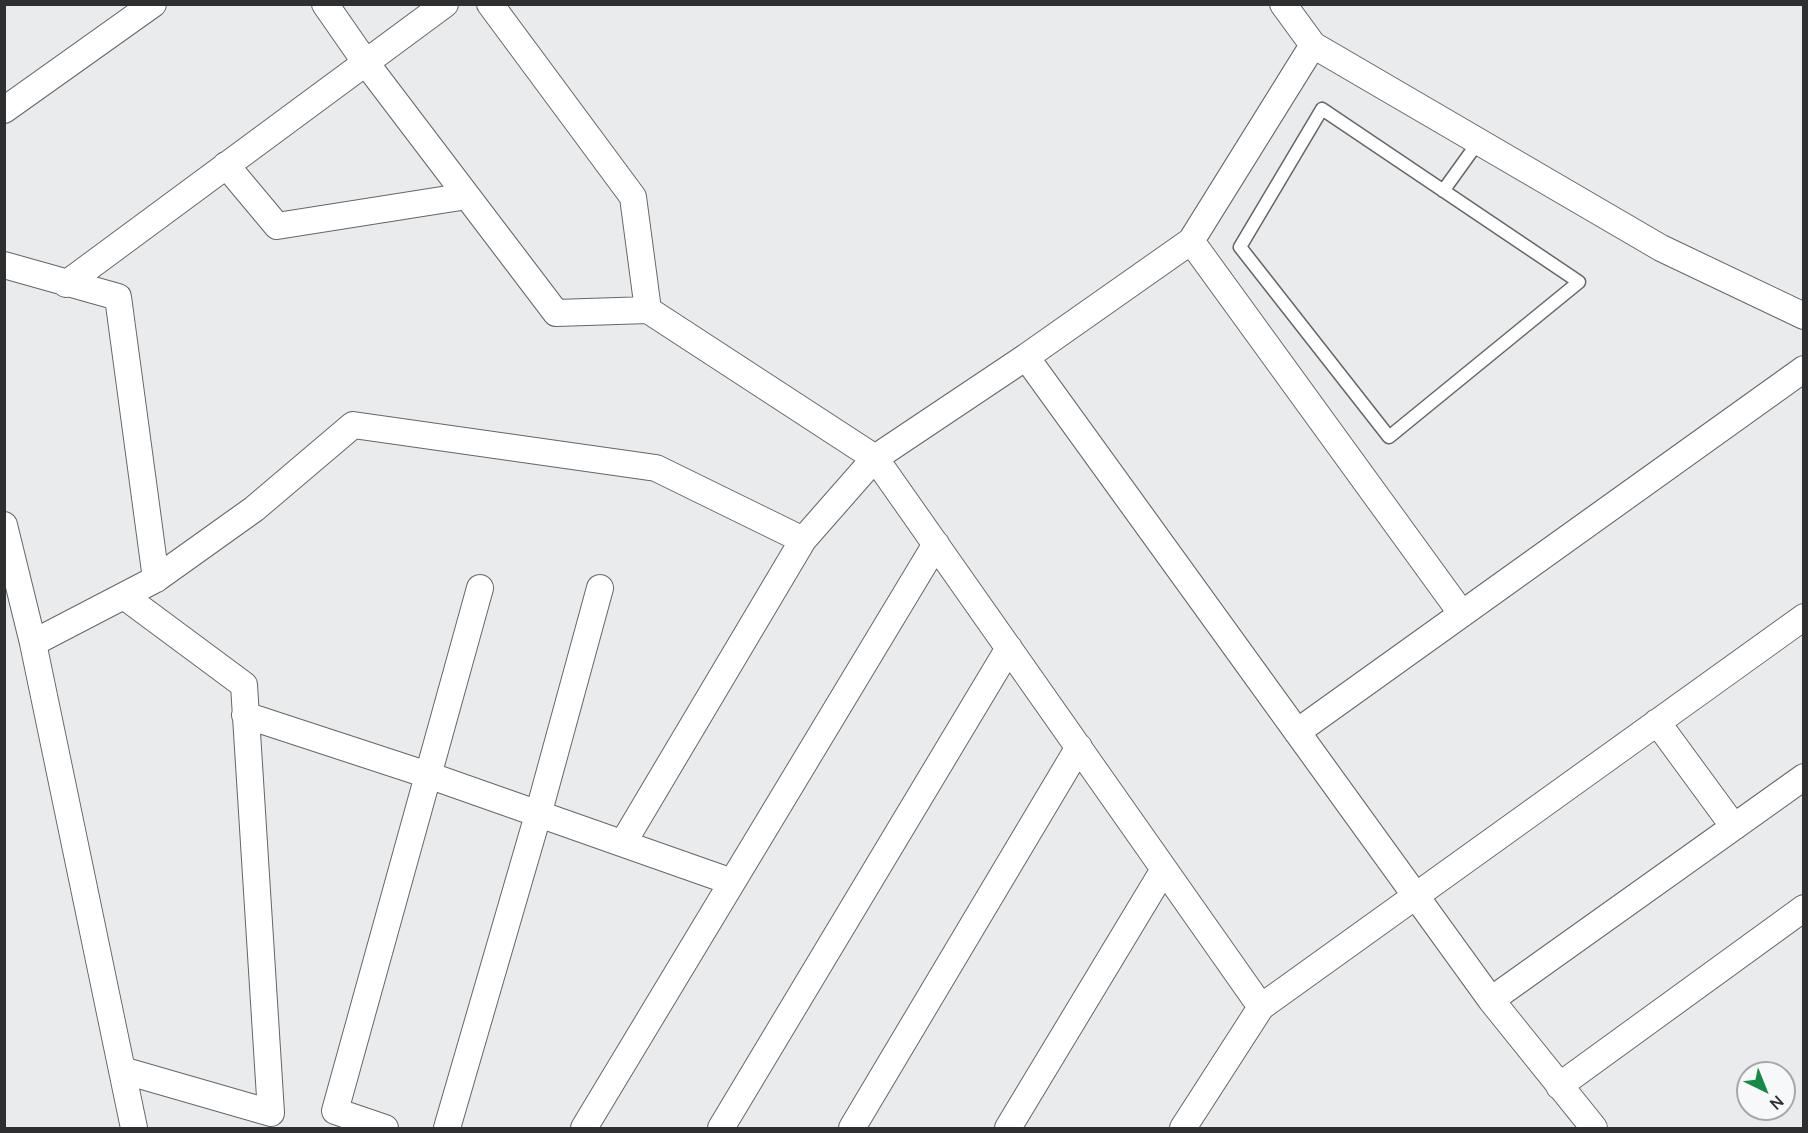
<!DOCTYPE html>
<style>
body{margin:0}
#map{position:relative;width:1808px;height:1133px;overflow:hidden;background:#e9ebed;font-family:Manrope,sans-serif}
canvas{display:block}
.frame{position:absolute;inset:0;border:6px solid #2e2f30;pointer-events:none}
.north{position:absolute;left:1736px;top:1061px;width:60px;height:60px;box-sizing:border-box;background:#f6f8fa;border:2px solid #a6a8a9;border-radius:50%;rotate:137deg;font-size:16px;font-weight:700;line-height:24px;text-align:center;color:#2e2f30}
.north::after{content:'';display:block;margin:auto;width:21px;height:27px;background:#148a44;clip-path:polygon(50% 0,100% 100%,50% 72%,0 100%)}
</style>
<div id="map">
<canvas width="1808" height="1133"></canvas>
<div class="frame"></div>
<div class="north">N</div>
</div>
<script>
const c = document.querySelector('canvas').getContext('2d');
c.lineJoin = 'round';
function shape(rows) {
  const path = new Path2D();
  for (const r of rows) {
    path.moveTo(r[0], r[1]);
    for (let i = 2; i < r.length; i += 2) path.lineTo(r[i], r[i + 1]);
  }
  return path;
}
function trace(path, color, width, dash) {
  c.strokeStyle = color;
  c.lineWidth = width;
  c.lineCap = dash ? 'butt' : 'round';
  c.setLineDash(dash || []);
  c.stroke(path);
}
const service = shape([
 [1322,109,1579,282,1389,437,1240,247,1322,109],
 [1443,191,1479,141]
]);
const minor = shape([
 [325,4,366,63,556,313,648,310,875,458,1261,1007],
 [490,4,633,197,648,310],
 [1283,4,1313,45,1661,248,1804,316],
 [4,110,153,4],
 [226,165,277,226,467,196],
 [1191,241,1462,614],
 [4,265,118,297,156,579],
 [66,284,445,4],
 [1026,357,1491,1000,1594,1128],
 [4,525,33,643],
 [245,715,428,775,732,882],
 [1657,722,1734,827],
 [1297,732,1804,369],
 [623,843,803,540,875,458,1026,357,1191,241,1313,45],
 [1491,1000,1804,777],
 [122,1070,271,1113,244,685,124,596],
 [1559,1086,1804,908],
 [134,1128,33,643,156,579,254,509,353,425,656,468,803,540],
 [385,1128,335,1111,480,588],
 [447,1128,538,815,600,588],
 [584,1128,936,544],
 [721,1128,1009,648],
 [852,1128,1079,747],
 [1008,1128,1163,871],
 [1183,1128,1261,1007,1804,617]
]);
trace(service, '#656668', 15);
trace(minor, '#656668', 28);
trace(service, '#fff', 12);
trace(minor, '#fff', 26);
</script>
